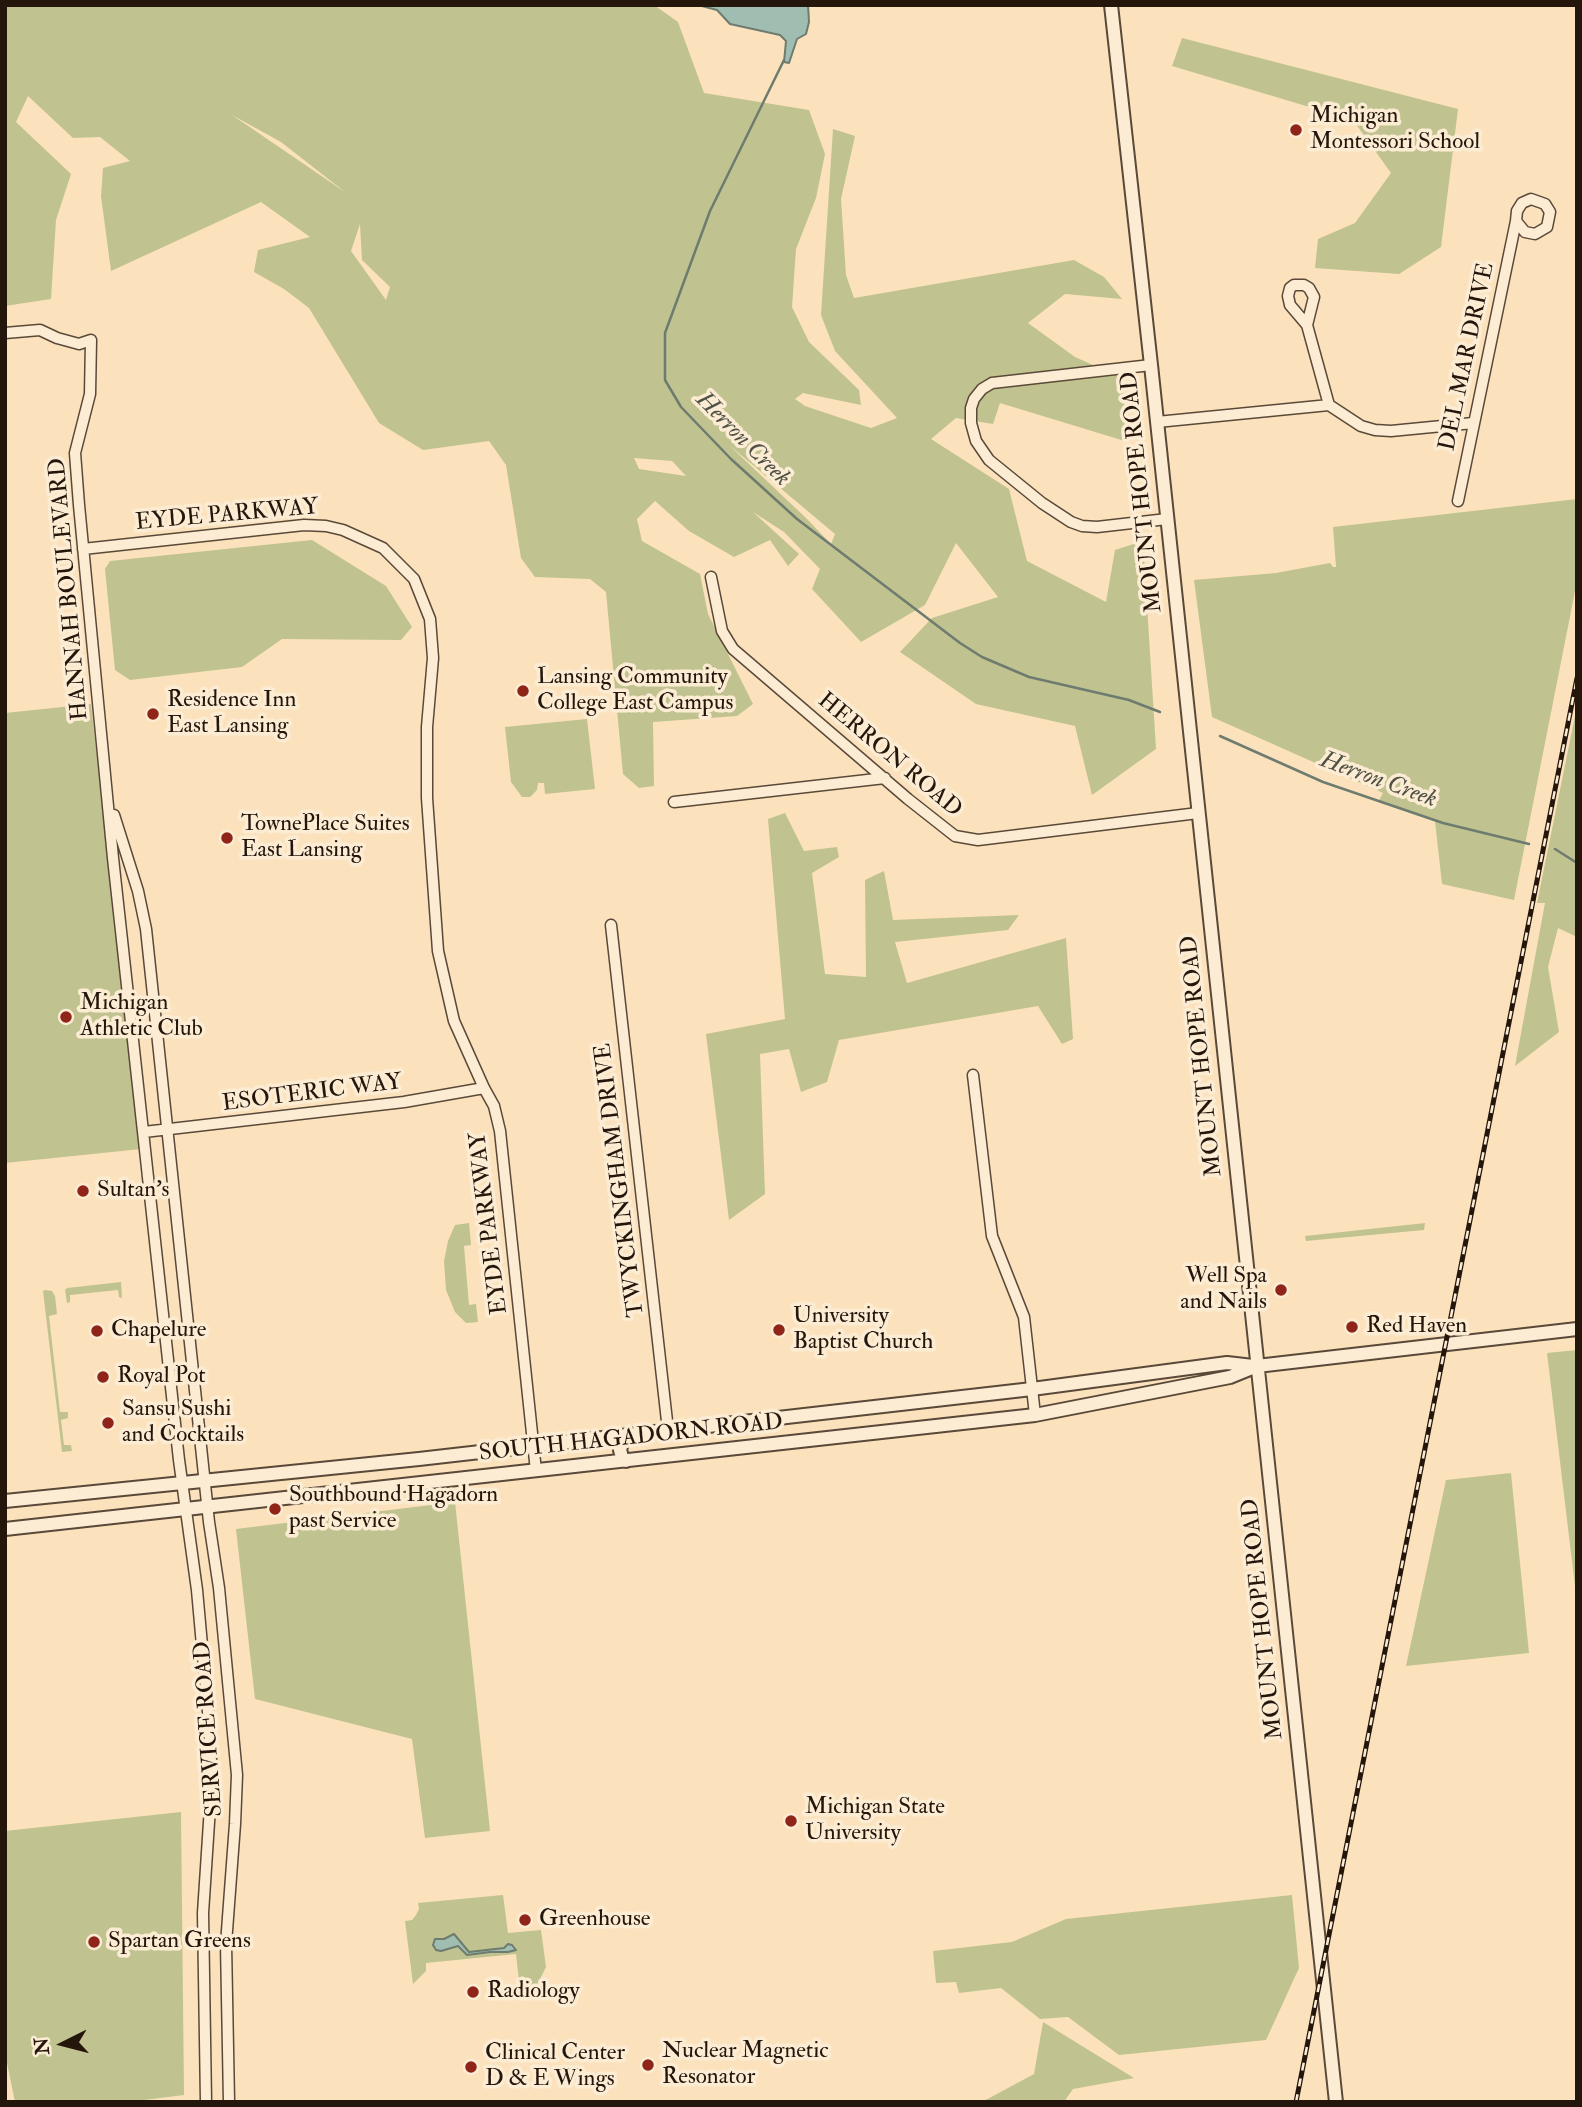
<!DOCTYPE html>
<style>
body{margin:0}
#map{position:relative;width:1582px;height:2107px;overflow:hidden;background:#fbe2bd;font-family:"IM FELL Double Pica",serif}
canvas{display:block}
.frame{position:absolute;inset:0;border:7px solid #24160b;pointer-events:none}
.north{position:absolute;left:28px;top:2009px;width:70px;height:70px;-webkit-text-stroke:5px #fcecd4;paint-order:stroke;rotate:264deg;font-size:19px;font-weight:700;line-height:28px;text-align:center;color:#24160b}
.north::after{content:'';display:block;margin:auto;width:24px;height:32px;background:#24160b;clip-path:polygon(50% 0,100% 100%,50% 72%,0 100%)}
</style>
<div id="map">
<canvas width="1582" height="2107"></canvas>
<div class="frame"></div>
<div class="north">N</div>
</div>
<script>
const c = document.querySelector('canvas').getContext('2d');
c.lineJoin = 'round';
function fillPath(path, color) {
  c.fillStyle = color;
  c.fill(path, 'evenodd');
}
function shape(rows) {
  const path = new Path2D();
  for (const r of rows) {
    path.moveTo(r[0], r[1]);
    for (let i = 2; i < r.length; i += 2) path.lineTo(r[i], r[i + 1]);
  }
  return path;
}
function trace(path, color, width, dash) {
  c.strokeStyle = color;
  c.lineWidth = width;
  c.lineCap = dash ? 'butt' : 'round';
  c.setLineDash(dash || []);
  c.stroke(path);
}
function write(font, color, halo, rows, align = 'center') {
  c.font = font + ' "IM FELL Double Pica",serif';
  c.lineWidth = 7;
  c.setLineDash([]);
  c.textBaseline = 'middle';
  c.strokeStyle = halo;
  c.fillStyle = color;
  for (const [text, x, y, turn = 0] of rows) {
    c.save();
    c.translate(x, y);
    c.rotate((+turn || 0) * Math.PI / 180);
    c.textAlign = isNaN(turn) ? turn : align;
    if (halo) c.strokeText(text, 0, 0);
    c.fillText(text, 0, 0);
    c.restore();
  }
}
const green = shape([
 [5,5,654,5,678,22,704,93,809,110,825,154,816,198,796,249,792,307,809,342,859,390,861,405,803,393,795,399,805,406,871,428,897,418,835,351,821,315,833,129,855,136,841,199,846,275,854,298,1074,260,1104,277,1122,299,1065,294,1028,323,1075,357,1122,378,1128,442,1000,403,993,424,956,418,931,439,1009,489,1027,561,1106,602,1115,550,1143,541,1156,749,1092,795,1075,726,976,704,900,652,932,618,998,597,956,543,925,605,861,642,812,589,820,569,784,532,753,512,799,554,788,566,770,540,734,557,689,531,655,501,637,519,642,541,700,574,708,614,753,704,737,716,653,722,654,786,639,788,623,774,606,592,590,579,535,577,521,558,506,465,489,441,423,450,379,423,309,308,284,289,254,272,258,250,310,237,261,202,111,271,101,196,103,168,130,161,100,137,73,138,28,96,16,122,71,174,56,220,51,299,5,306],
 [232,115,281,142,345,192],
 [360,224,362,260,390,287,386,300,351,251],
 [729,445,835,534,831,544,807,519],
 [634,458,672,461,686,476,639,469],
 [1182,38,1458,109,1441,247,1399,274,1315,268,1318,239,1355,223,1391,173,1353,120,1172,66],
 [1577,499,1577,581,1514,900,1442,884,1435,821,1378,802,1383,793,1212,717,1194,580,1276,573,1330,563,1333,567,1336,567,1333,527],
 [312,540,386,586,412,627,401,640,282,639,242,667,130,680,115,670,105,569,110,561],
 [91,704,141,1149,5,1163,5,713],
 [1577,706,1577,937,1558,928,1548,967,1559,1032,1515,1066,1545,903,1537,903],
 [587,719,595,789,545,794,544,783,538,783,537,790,530,797,522,797,511,782,505,727],
 [785,813,804,851,837,847,839,857,812,873,825,974,866,977,865,880,884,871,893,920,1019,915,1008,930,895,942,907,983,1066,938,1073,1039,1062,1044,1038,1006,839,1040,827,1082,801,1092,789,1049,760,1054,765,1194,729,1220,706,1034,785,1019,768,819],
 [469,1223,471,1245,464,1246,469,1305,476,1304,478,1322,466,1323,455,1312,446,1290,444,1261,448,1241,455,1225],
 [1425,1223,1424,1230,1306,1241,1305,1236],
 [121,1282,122,1298,119,1297,118,1290,70,1295,70,1302,67,1303,65,1290,67,1288],
 [45,1290,52,1291,55,1296,57,1314,49,1316,60,1412,68,1412,68,1418,61,1420,64,1445,71,1445,72,1451,62,1452,43,1291],
 [1577,1350,1577,1603,1547,1353],
 [1511,1473,1529,1653,1406,1666,1446,1480],
 [455,1502,490,1831,425,1838,412,1739,255,1699,236,1529],
 [181,1812,184,2095,128,2102,15,2102,5,2053,5,1831],
 [503,1895,508,1933,541,1930,546,1967,534,1991,528,1983,519,1981,516,1954,426,1963,426,1971,413,1984,405,1921,412,1920,416,1915,419,1909,418,1903],
 [1292,1895,1299,1968,1266,2040,1119,2055,1068,2017,1040,2019,1001,1988,959,1993,956,1982,936,1983,933,1951,1012,1942,1066,1919],
 [1043,2022,1134,2078,1073,2089,1064,2102,982,2102,1034,2074]
]);
const water = shape([
 [698,5,808,5,809,22,806,34,797,39,789,63,784,62,786,41,780,35,730,24,717,10,698,5],
 [454,1934,469,1952,504,1948,508,1944,512,1945,516,1950,508,1952,490,1952,467,1955,458,1946,441,1951,436,1950,433,1945,435,1939,444,1939,454,1934]
]);
const stream = shape([
 [784,60,710,211,665,333,665,380,681,407,731,459,797,519,960,643,982,657,1029,677,1129,700,1160,712],
 [1220,736,1323,782,1443,823,1529,844],
 [1555,849,1577,863]
]);
const minor = shape([
 [1307,325,1314,297,1309,288,1304,285,1294,285,1290,288,1288,296,1290,305,1307,325,1329,405],
 [5,333,40,330,57,338,79,344,91,340,90,394,75,453,79,505,113,858,179,1460,197,1590,208,1712,212,1777,203,1913,206,2102],
 [1151,365,992,383,982,389,974,399,971,408,971,423,976,441,989,460,1042,503,1071,522,1082,526,1097,527,1167,519],
 [1157,422,1329,405,1361,426,1375,430,1391,431,1473,423],
 [1458,501,1516,221,1517,211,1522,203,1531,199,1545,204,1550,212,1547,227,1535,234,1525,232,1516,221],
 [83,549,304,525,326,526,343,530,383,548,414,579,430,619,433,658,427,727,427,798,438,951,454,1021,484,1088,494,1106,500,1131,536,1471],
 [711,577,722,631,733,649,908,799,955,836,978,840,1198,813],
 [674,802,885,778],
 [114,815,138,891,146,929,209,1522,219,1588,237,1775,235,1824,226,1944,229,2102],
 [611,925,668,1430],
 [973,1075,992,1236,1024,1317,1035,1415],
 [144,1132,404,1102,484,1088]
]);
const tertiary = shape([
 [1111,5,1151,365,1336,2102],
 [624,1436,620,1450,622,1457,626,1461],
 [5,1501,419,1459,1032,1389,1227,1363,1253,1366],
 [5,1529,1035,1415,1230,1377,1257,1366,1577,1329]
]);
const rail = shape([
 [1296,2102,1577,678]
]);
const markers = [
 [1296,130,7,"#8f2418"],
 [523,691,7,"#8f2418"],
 [153,714,7,"#8f2418"],
 [227,838,7,"#8f2418"],
 [66,1017,7,"#8f2418"],
 [83,1191,7,"#8f2418"],
 [1281,1290,7,"#8f2418"],
 [1352,1327,7,"#8f2418"],
 [779,1330,7,"#8f2418"],
 [97,1331,7,"#8f2418"],
 [103,1377,7,"#8f2418"],
 [108,1423,7,"#8f2418"],
 [275,1509,7,"#8f2418"],
 [791,1821,7,"#8f2418"],
 [525,1920,7,"#8f2418"],
 [94,1942,7,"#8f2418"],
 [473,1992,7,"#8f2418"],
 [648,2065,7,"#8f2418"],
 [471,2067,7,"#8f2418"]
];
const poiNames = [
 ["Michigan",1310,117],
 ["Montessori School",1310,143],
 ["Lansing Community",537,678],
 ["College East Campus",537,704],
 ["Residence Inn",167,701],
 ["East Lansing",167,727],
 ["TownePlace Suites",241,825],
 ["East Lansing",241,851],
 ["Michigan",80,1004],
 ["Athletic Club",80,1030],
 ["Sultan's",97,1191],
 ["Well Spa",1267,1277,"right"],
 ["and Nails",1267,1303,"right"],
 ["University",793,1317],
 ["Baptist Church",793,1343],
 ["Red Haven",1366,1327],
 ["Chapelure",111,1331],
 ["Royal Pot",117,1377],
 ["Sansu Sushi",122,1410],
 ["and Cocktails",122,1436],
 ["Southbound Hagadorn",289,1496],
 ["past Service",289,1522],
 ["Michigan State",805,1808],
 ["University",805,1834],
 ["Greenhouse",539,1920],
 ["Spartan Greens",108,1942],
 ["Radiology",487,1992],
 ["Nuclear Magnetic",662,2052],
 ["Resonator",662,2078],
 ["Clinical Center",485,2054],
 ["D & E Wings",485,2080]
];
const streetNames = [
 ["DEL MAR DRIVE",1468,357,-78],
 ["MOUNT HOPE ROAD",1143,492,-96],
 ["EYDE PARKWAY",227,516,-5],
 ["HANNAH BOULEVARD",70,589,-95],
 ["HERRON ROAD",889,756,40],
 ["MOUNT HOPE ROAD",1203,1056,-96],
 ["ESOTERIC WAY",312,1094,-7],
 ["TWYCKINGHAM DRIVE",621,1180,-97],
 ["EYDE PARKWAY",490,1223,-97],
 ["SOUTH HAGADORN ROAD",631,1439,-6],
 ["MOUNT HOPE ROAD",1264,1619,-96],
 ["SERVICE ROAD",210,1729,-94]
];
const waterNames = [
 ["Herron Creek",742,440,45],
 ["Herron Creek",1378,781,20]
];
fillPath(green, '#c0c38f');
fillPath(water, '#9fbeb1');
trace(water, '#6e7b6f', 2);
trace(stream, '#6e7b6f', 2.5);
trace(minor, '#5a4938', 13);
trace(tertiary, '#5a4938', 16);
trace(minor, '#fcecd4', 10);
trace(tertiary, '#fcecd4', 12);
trace(rail, '#24160b', 5);
trace(rail, '#fcecd4', 2.5, [8]);
for (const [x, y, r, color] of markers) {
  const dot = new Path2D();
  dot.arc(x, y, r, 0, 2 * Math.PI);
  c.fillStyle = color;
  c.fill(dot);
  trace(dot, '#fcecd4', 2.5);
}
write('23px', '#24160b', '#fcecd4', poiNames, 'left');
write('23px', '#24160b', '#fcecd4', streetNames);
write('italic 24px', '#4f5145', '#fcecd4', waterNames);
</script>
